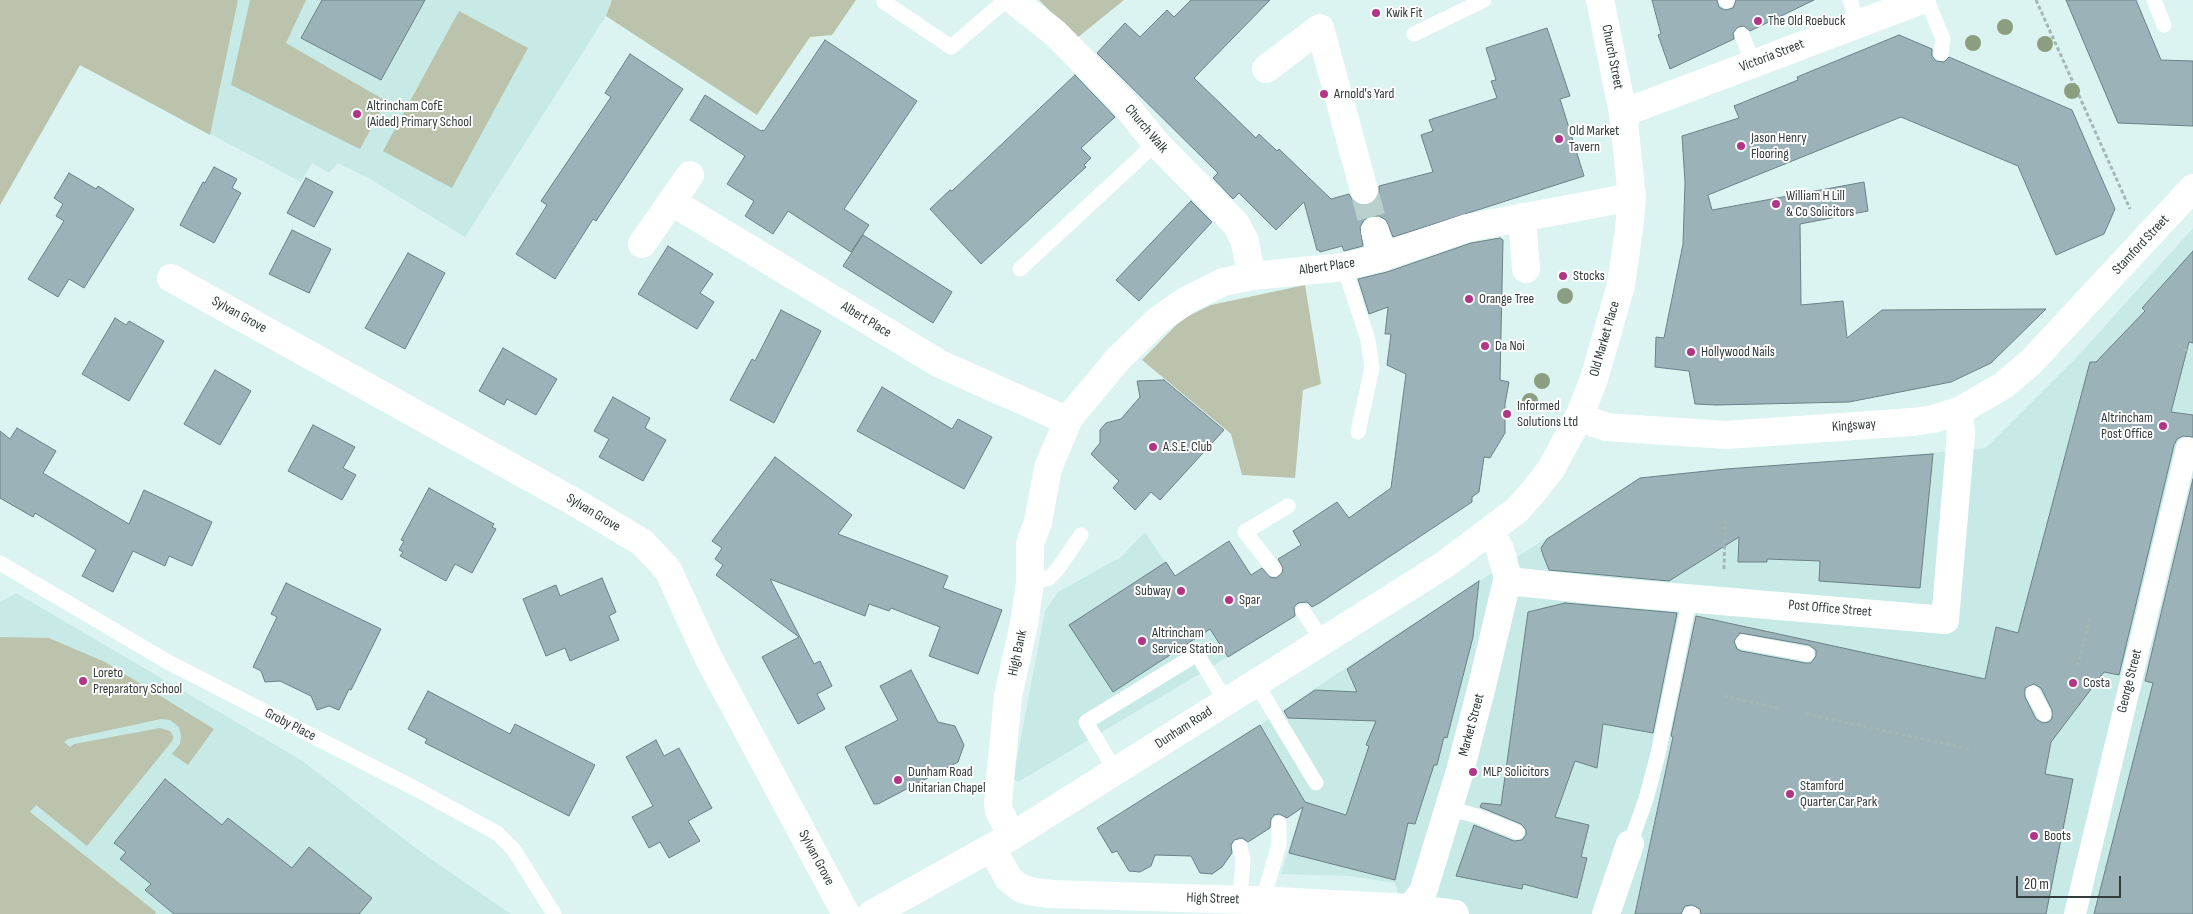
<!DOCTYPE html>
<style>
body{margin:0}
#map{position:relative;width:2193px;height:914px;overflow:hidden;background:#dbf4f1;font-family:"Sofia Sans Condensed",sans-serif}
canvas{display:block}
.scale{position:absolute;left:2016px;top:876px;width:105px;height:22px;box-sizing:border-box;border:2px solid #323c3b;border-top:0;padding-left:6px;font-size:15px;line-height:18px;white-space:nowrap;color:#323c3b;-webkit-text-stroke:4px #fff;paint-order:stroke}
</style>
<div id="map">
<canvas width="2193" height="914"></canvas>
<div class="scale">20 m</div>
</div>
<script>
const c = document.querySelector('canvas').getContext('2d');
c.lineJoin = 'round';
function fillPath(path, color) {
  c.fillStyle = color;
  c.fill(path, 'evenodd');
}
function shape(rows) {
  const path = new Path2D();
  for (const r of rows) {
    path.moveTo(r[0], r[1]);
    for (let i = 2; i < r.length; i += 2) path.lineTo(r[i], r[i + 1]);
  }
  return path;
}
function trace(path, color, width, dash) {
  c.strokeStyle = color;
  c.lineWidth = width;
  c.lineCap = dash ? 'butt' : 'round';
  c.setLineDash(dash || []);
  c.stroke(path);
}
function write(font, color, halo, rows, align = 'center') {
  c.font = font + ' "Sofia Sans Condensed",sans-serif';
  c.lineWidth = 4;
  c.setLineDash([]);
  c.textBaseline = 'middle';
  c.strokeStyle = halo;
  c.fillStyle = color;
  for (const [text, x, y, turn = 0] of rows) {
    c.save();
    c.translate(x, y);
    c.rotate((+turn || 0) * Math.PI / 180);
    c.textAlign = isNaN(turn) ? turn : align;
    if (halo) c.strokeText(text, 0, 0);
    c.fillText(text, 0, 0);
    c.restore();
  }
}
const built = shape([
 [0,0,612,0,606,16,465,237,370,179,338,163,329,173,312,163,301,182,80,65,0,205],
 [2193,228,2193,914,1404,914,1395,883,1348,876,1281,874,1304,800,1260,725,1397,634,1640,478,1986,448,2077,357],
 [1145,532,1228,657,1018,782,1013,779,1045,611,1058,592,1121,557],
 [16,593,301,760,425,855,511,914,0,914,0,602]
]);
const green = shape([
 [0,0,238,0,210,135,80,65,0,205],
 [250,0,306,0,286,43,386,101,360,149,231,85],
 [612,0,856,0,832,35,810,37,757,115,606,16],
 [1039,0,1124,0,1077,38],
 [459,11,528,48,452,188,383,151],
 [1305,285,1321,384,1303,390,1295,478,1242,475,1231,434,1142,360,1182,319,1211,305],
 [0,637,49,638,105,662,214,729,188,765,172,754,180,744,181,736,179,727,170,720,161,719,68,739,64,742,70,747,74,744,160,728,170,731,173,736,173,740,87,846,36,805,30,812,156,912,155,914,0,914]
]);
const building = shape([
 [322,0,425,0,381,80,301,38,322,0],
 [1191,0,1270,0,1194,78,1256,138,1259,134,1277,151,1279,149,1331,199,1349,194,1353,201,1360,205,1368,205,1375,201,1379,194,1379,186,1433,172,1421,135,1433,131,1429,120,1497,98,1491,81,1496,80,1486,48,1547,28,1570,96,1560,99,1584,176,1393,237,1386,220,1379,216,1370,216,1364,220,1360,227,1363,246,1344,251,1342,246,1320,252,1319,250,1317,250,1304,202,1276,230,1239,193,1233,199,1213,178,1218,173,1097,53,1125,23,1140,37,1167,10,1174,17,1191,0],
 [1652,0,1717,0,1719,7,1725,10,1733,8,1736,0,1814,0,1750,31,1744,26,1738,27,1733,33,1734,39,1670,69,1658,35,1661,34,1652,0],
 [2066,0,2136,0,2161,60,2193,61,2193,126,2118,123,2066,0],
 [1899,35,1932,49,1932,56,1936,61,1944,62,1949,57,2072,110,2115,209,2104,234,2056,255,2018,166,1901,117,1708,195,1712,210,1864,182,1868,211,1800,224,1801,305,1843,301,1847,338,1882,310,2046,309,1991,363,1951,382,1849,402,1716,405,1695,404,1689,371,1655,367,1656,337,1664,338,1683,244,1685,182,1682,136,1739,118,1734,106,1798,80,1797,77,1899,35],
 [825,40,917,101,844,209,869,225,851,252,788,211,773,234,745,216,754,201,727,184,745,156,690,120,705,95,761,131,762,130,764,131,825,40],
 [630,54,683,89,596,221,593,219,555,279,516,254,547,205,541,201,611,97,605,93,630,54],
 [1075,75,1115,117,1081,148,1091,158,1084,165,1086,167,981,264,930,209,950,190,952,191,1075,75],
 [214,167,237,179,232,188,241,193,214,243,180,225,203,182,205,183,214,167],
 [69,173,96,189,98,186,134,209,84,288,69,279,58,297,28,279,64,221,56,216,63,204,54,198,69,173],
 [306,178,333,192,314,227,287,213,306,178],
 [1191,201,1212,222,1139,301,1116,280,1191,201],
 [292,230,331,249,309,293,269,274,292,230],
 [863,235,952,292,933,323,843,266,863,235],
 [1500,238,1503,240,1500,380,1509,382,1505,404,1505,433,1490,458,1484,457,1479,492,1472,497,1472,502,1321,602,1312,607,1307,602,1298,603,1294,607,1295,616,1228,657,1210,629,1113,692,1069,625,1166,562,1175,576,1229,541,1251,575,1262,568,1270,577,1276,578,1282,573,1283,568,1278,559,1301,545,1293,531,1337,502,1349,518,1391,488,1406,374,1387,365,1391,334,1385,334,1388,307,1369,314,1358,279,1387,272,1471,243,1500,238],
 [668,246,713,274,700,293,714,302,697,329,638,294,668,246],
 [2193,251,2193,343,2189,342,2171,412,2193,415,2193,437,2183,436,2177,439,2174,445,2119,675,2104,672,2051,742,2045,774,2073,779,2046,914,1701,914,1700,909,1692,905,1685,906,1681,914,1635,914,1673,737,1671,736,1696,616,1985,679,1996,627,2018,633,2090,362,2096,362,2145,311,2142,308,2193,251],
 [1740,633,1809,645,1816,650,1816,656,1811,663,1805,663,1741,651,1737,649,1734,641,1740,633],
 [2034,684,2041,688,2052,710,2052,719,2048,722,2043,723,2036,719,2025,697,2025,688,2034,684],
 [408,253,445,273,405,349,365,328,408,253],
 [781,310,821,331,774,423,730,400,752,359,755,361,781,310],
 [115,318,126,325,129,321,164,341,129,401,82,374,115,318],
 [503,348,557,379,536,415,507,399,504,405,479,391,503,348],
 [215,370,251,391,220,445,184,424,215,370],
 [1164,380,1224,430,1160,500,1151,492,1135,510,1113,488,1119,481,1091,454,1100,443,1100,430,1106,423,1121,419,1140,397,1137,381,1164,380],
 [882,387,952,429,958,419,992,437,964,489,857,431,882,387],
 [613,397,650,418,645,428,666,440,643,481,599,457,609,439,594,431,613,397],
 [313,425,355,447,343,468,356,475,342,500,288,471,313,425],
 [17,428,56,451,43,473,129,524,144,490,212,522,192,566,169,556,165,566,133,551,113,592,82,576,96,550,35,513,33,517,0,498,0,431,10,439,17,428],
 [1933,454,1920,588,1819,581,1820,561,1767,559,1767,562,1738,562,1739,537,1669,581,1549,570,1543,555,1541,548,1547,539,1640,478,1726,469,1933,454],
 [775,457,852,515,838,534,948,576,943,588,1002,610,978,674,929,656,940,627,891,608,889,611,869,604,865,616,770,579,814,664,820,661,832,686,817,694,825,709,798,724,762,657,799,637,716,575,723,565,715,559,722,548,712,541,775,457],
 [2193,479,2193,914,2094,914,2153,683,2145,681,2193,479],
 [429,488,494,524,492,527,496,529,472,573,455,564,446,581,400,556,403,552,399,550,404,541,401,540,429,488],
 [602,578,616,612,609,616,619,640,570,661,565,648,546,656,523,599,556,585,560,596,602,578],
 [1479,581,1473,637,1447,738,1444,737,1437,765,1434,765,1415,824,1408,823,1395,880,1289,853,1303,807,1287,818,1279,814,1274,815,1271,819,1270,828,1248,842,1242,838,1234,840,1231,845,1232,853,1222,867,1212,874,1200,873,1191,856,1155,855,1151,866,1140,872,1129,871,1117,851,1112,853,1097,828,1260,725,1305,802,1346,815,1369,746,1366,745,1376,721,1288,718,1284,711,1315,690,1357,692,1347,669,1479,581],
 [286,583,381,629,351,690,349,689,339,710,329,706,317,710,311,696,280,681,265,682,261,671,253,667,277,617,271,614,286,583],
 [1565,603,1677,613,1653,733,1603,724,1597,768,1575,761,1555,817,1589,825,1581,857,1587,858,1577,898,1523,884,1522,889,1456,876,1474,825,1514,841,1522,840,1526,835,1526,830,1521,824,1480,807,1482,803,1501,805,1528,612,1565,603],
 [911,670,938,722,955,726,964,745,958,762,878,804,874,804,845,747,898,720,880,686,911,670],
 [428,691,510,734,515,724,595,765,569,816,425,743,427,739,408,729,428,691],
 [656,740,664,756,679,748,712,808,688,821,700,841,669,858,660,842,649,848,632,817,653,806,626,757,656,740],
 [165,779,222,825,228,818,292,868,309,847,372,898,359,914,174,914,145,890,151,884,120,859,126,852,114,843,165,779]
]);
const minorTunnel = shape([
 [1364,190,1375,231]
]);
const path = shape([
 [2036,0,2130,209],
 [2178,345,2189,352],
 [1724,569,1725,518],
 [2077,666,2090,619],
 [1724,696,1779,708],
 [1806,714,1970,749]
]);
const service = shape([
 [1726,0,1727,1],
 [1850,0,1858,24],
 [1927,0,1943,39,1941,53],
 [2154,0,2164,25],
 [884,2,951,47,1006,0],
 [1414,34,1484,0],
 [1742,35,1753,63],
 [1344,267,1368,340,1372,368,1358,432],
 [1020,269,1156,143],
 [0,563,168,662,416,789,497,833,514,850,554,914],
 [1274,569,1245,532,1288,506],
 [1030,583,1049,578,1057,570,1081,535],
 [1303,611,1323,641],
 [1743,642,1807,654],
 [1256,683,1316,783],
 [2033,693,2044,714],
 [1116,772,1086,722,1197,654,1226,701],
 [1448,808,1477,816,1517,832],
 [1630,844,1646,799,1658,754,1690,597],
 [1240,847,1243,859,1240,900],
 [1263,900,1279,844,1279,823],
 [1690,914,1692,914]
]);
const pedestrian = shape([
 [2075,914,2187,448]
]);
const minor = shape([
 [1013,0,1055,33,1124,103,1156,143,1236,224,1244,239,1252,276],
 [1266,69,1320,28,1364,190],
 [1623,113,1922,0],
 [672,202,940,364,1057,416,1069,418],
 [1522,217,1526,269],
 [1375,231,1382,257],
 [642,244,690,175],
 [171,278,578,504,643,543,668,570,707,655,846,914],
 [1579,417,1606,427,1726,435,1912,422,1933,419,1959,411,2004,385,2031,362,2193,188],
 [1507,581,1614,592,1945,620,1961,434,1959,411],
 [1012,836,999,811,998,802,1008,696,1024,624,1030,583,1030,544,1038,522,1048,468,1069,418,1118,359,1157,321,1187,300,1223,282,1252,276,1344,267,1382,257,1467,228,1632,197],
 [992,849,1009,879,1020,888,1033,892,1051,894,1277,901,1410,908,1455,914],
 [1406,914,1423,892,1460,771,1482,686,1507,581,1507,574,1500,549,1489,532],
 [1606,914,1630,844]
]);
const trunk = shape([
 [872,914,1012,836,1444,565,1517,510,1534,491,1551,469,1579,417,1594,379,1621,285,1629,229,1632,197,1623,113,1600,0]
]);
const trees = [
 [2005,27],
 [1973,43],
 [2045,44],
 [2072,91],
 [1565,296],
 [1542,381],
 [1530,401]
];
const markers = [
 [1376,13,5,"#b23686"],
 [1758,21,5,"#b23686"],
 [1324,94,5,"#b23686"],
 [357,114,5,"#b23686"],
 [1559,139,5,"#b23686"],
 [1741,146,5,"#b23686"],
 [1776,204,5,"#b23686"],
 [1563,276,5,"#b23686"],
 [1469,299,5,"#b23686"],
 [1485,346,5,"#b23686"],
 [1691,352,5,"#b23686"],
 [1507,414,5,"#b23686"],
 [2163,426,5,"#b23686"],
 [1153,447,5,"#b23686"],
 [1181,591,5,"#b23686"],
 [1229,600,5,"#b23686"],
 [1142,641,5,"#b23686"],
 [83,681,5,"#b23686"],
 [2073,683,5,"#b23686"],
 [1473,772,5,"#b23686"],
 [898,780,5,"#b23686"],
 [1790,794,5,"#b23686"],
 [2034,836,5,"#b23686"]
];
const poiNames = [
 ["Kwik Fit",1386,13],
 ["The Old Roebuck",1768,21],
 ["Arnold's Yard",1334,94],
 ["Altrincham CofE",367,106],
 ["(Aided) Primary School",367,122],
 ["Old Market",1569,131],
 ["Tavern",1569,147],
 ["Jason Henry",1751,138],
 ["Flooring",1751,154],
 ["William H Lill",1786,196],
 ["& Co Solicitors",1786,212],
 ["Stocks",1573,276],
 ["Orange Tree",1479,299],
 ["Da Noi",1495,346],
 ["Hollywood Nails",1701,352],
 ["Informed",1517,406],
 ["Solutions Ltd",1517,422],
 ["Altrincham",2153,418,"right"],
 ["Post Office",2153,434,"right"],
 ["A.S.E. Club",1163,447],
 ["Subway",1171,591,"right"],
 ["Spar",1239,600],
 ["Altrincham",1152,633],
 ["Service Station",1152,649],
 ["Loreto",93,673],
 ["Preparatory School",93,689],
 ["Costa",2083,683],
 ["Dunham Road",908,772],
 ["Unitarian Chapel",908,788],
 ["MLP Solicitors",1483,772],
 ["Stamford",1800,786],
 ["Quarter Car Park",1800,802],
 ["Boots",2044,836]
];
const streetNames = [
 ["Victoria Street",1772,56,-21],
 ["Church Street",1612,57,79],
 ["Church Walk",1146,129,50],
 ["Stamford Street",2141,245,-47],
 ["Albert Place",1327,267,-8],
 ["Sylvan Grove",239,315,29],
 ["Albert Place",866,320,31],
 ["Old Market Place",1605,339,-74],
 ["Kingsway",1854,426,-4],
 ["Sylvan Grove",593,513,31],
 ["Post Office Street",1830,609,5],
 ["High Bank",1018,653,-78],
 ["George Street",2130,681,-76],
 ["Groby Place",290,725,27],
 ["Market Street",1472,725,-75],
 ["Dunham Road",1184,728,-33],
 ["Sylvan Grove",816,858,62],
 ["High Street",1213,899,2]
];
fillPath(built, '#c7eae6');
fillPath(green, '#bbc3ac');
fillPath(building, '#9cb2b9');
trace(building, '#6b8187', 1);
trace(minorTunnel, '#b9cfcd', 28, [28, 14]);
trace(path, '#a3b7b5', 3, [4, 2.5]);
trace(service, '#fff', 15);
trace(pedestrian, '#fff', 22);
trace(minor, '#fff', 28);
trace(trunk, '#fff', 28);
c.fillStyle = '#8b9f80';
for (const [x, y] of trees) {
  c.beginPath();
  c.arc(x, y, 8, 0, 2 * Math.PI);
  c.fill();
}
for (const [x, y, r, color] of markers) {
  const dot = new Path2D();
  dot.arc(x, y, r, 0, 2 * Math.PI);
  c.fillStyle = color;
  c.fill(dot);
  trace(dot, '#fff', 2);
}
write('14px', '#323c3b', '#fff', poiNames, 'left');
write('14px', '#323c3b', '#fff', streetNames);
</script>
